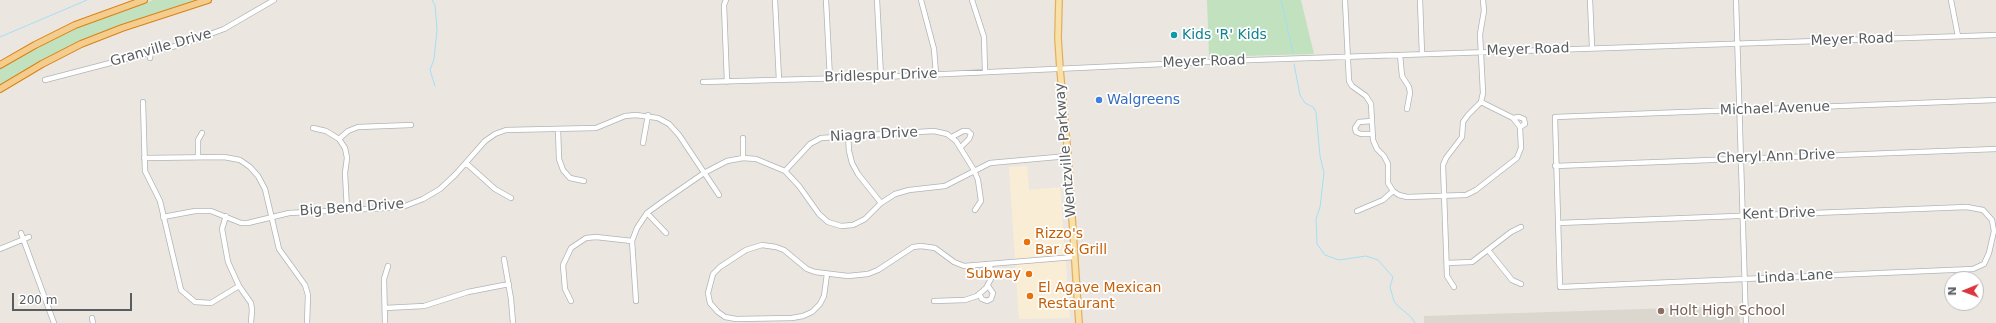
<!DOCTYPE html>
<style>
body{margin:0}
#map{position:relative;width:1996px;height:323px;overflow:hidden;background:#ebe7e0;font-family:"DejaVu Sans",sans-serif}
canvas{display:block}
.north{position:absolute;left:1944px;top:271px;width:40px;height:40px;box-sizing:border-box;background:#fff;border:1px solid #bdbebf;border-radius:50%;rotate:269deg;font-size:11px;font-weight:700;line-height:16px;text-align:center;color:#595d60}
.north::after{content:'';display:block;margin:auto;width:14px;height:18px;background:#db363f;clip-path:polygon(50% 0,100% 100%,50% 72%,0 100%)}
.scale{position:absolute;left:12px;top:293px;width:120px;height:18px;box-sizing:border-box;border:2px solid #595d60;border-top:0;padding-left:5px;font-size:12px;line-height:14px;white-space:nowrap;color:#595d60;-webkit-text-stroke:3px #fff;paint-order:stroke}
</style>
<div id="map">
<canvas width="1996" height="323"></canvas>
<div class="north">N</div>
<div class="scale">200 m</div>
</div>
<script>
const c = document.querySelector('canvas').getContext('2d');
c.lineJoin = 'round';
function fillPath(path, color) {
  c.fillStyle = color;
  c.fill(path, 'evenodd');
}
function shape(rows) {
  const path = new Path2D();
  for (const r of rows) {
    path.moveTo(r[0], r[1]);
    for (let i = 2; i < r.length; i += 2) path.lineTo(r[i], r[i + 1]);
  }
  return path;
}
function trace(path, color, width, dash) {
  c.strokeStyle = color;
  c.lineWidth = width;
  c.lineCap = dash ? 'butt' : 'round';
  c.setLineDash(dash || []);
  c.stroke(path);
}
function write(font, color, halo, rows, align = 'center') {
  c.font = font + ' "DejaVu Sans",sans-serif';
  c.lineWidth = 3.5;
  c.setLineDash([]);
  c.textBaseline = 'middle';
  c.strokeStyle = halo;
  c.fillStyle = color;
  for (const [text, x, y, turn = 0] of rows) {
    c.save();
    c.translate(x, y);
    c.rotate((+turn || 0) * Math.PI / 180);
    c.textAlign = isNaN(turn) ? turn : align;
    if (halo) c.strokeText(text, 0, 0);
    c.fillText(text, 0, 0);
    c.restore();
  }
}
const commercial = shape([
 [1027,166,1029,190,1060,187,1070,318,1019,319,1009,167]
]);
const education = shape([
 [1739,306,1740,323,1424,323,1424,316]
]);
const green = shape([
 [153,0,199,0,91,37,42,60,0,86,0,68,16,58,82,25],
 [1207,0,1301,0,1314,54,1209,57]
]);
const stream = shape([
 [432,0,435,5,437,30,434,59,430,70,435,86],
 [1281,0,1293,53],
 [0,37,87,0],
 [1294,64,1300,95,1305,103,1313,107,1316,112,1320,156,1324,173,1320,207,1316,219,1317,244,1325,255,1339,260,1366,256,1378,260,1393,277,1390,287,1394,301,1397,305,1412,318,1415,323]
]);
const minor = shape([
 [726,0,724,5,727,82],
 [775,0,779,80],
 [826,0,830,79],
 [877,0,881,77],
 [921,0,934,49,936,74],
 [972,0,984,37,985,72],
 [1345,0,1349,81,1352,86,1366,96,1371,104,1373,140,1377,149,1384,156,1388,164,1388,183,1393,191,1399,195,1407,197,1466,195,1476,190,1517,158,1521,148,1520,127,1513,118,1481,102],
 [1420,0,1422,54],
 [1590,0,1592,47],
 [1736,0,1746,323],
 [1951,0,1958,36],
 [1400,55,1402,76,1409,87,1410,93,1407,109],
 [150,58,151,52],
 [45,80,183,44,205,36,224,29,274,0],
 [703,82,881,77,1251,60,1996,35],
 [143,102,145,171,160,201,181,290,195,302,211,303,239,286],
 [1513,118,1519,117,1524,119,1525,124,1520,127],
 [1372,121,1359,122,1355,128,1356,132,1361,134,1373,134],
 [313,128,326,131,339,139,345,148,347,158,345,173,347,210],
 [558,129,559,159,563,170,570,178,584,181],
 [848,135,849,151,852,163,858,174,881,203],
 [952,137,963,131,968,131,971,134,969,139,960,148],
 [743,138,743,158],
 [339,139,348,131,358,127,411,125],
 [643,143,648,115],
 [198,157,198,140,202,133],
 [144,158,224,157,240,160,250,167,258,176,265,189,279,249,305,285,308,295,307,323],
 [466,163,495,189,511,198],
 [1555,166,1996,149],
 [785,171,810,144,821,138,934,131,947,134,956,141,974,170,978,180,981,201,975,210],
 [1357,211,1383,200,1393,191],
 [647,213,666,233],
 [226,216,222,229,228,262,239,286,251,303,252,310,251,323],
 [163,217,195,211,211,211,241,223,248,223,289,213,386,208,405,206,423,199,440,189,455,175,485,141,495,134,506,130,596,128,625,116,636,115,658,118,669,124,679,135,719,195],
 [1992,220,1994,231,1989,253,1984,264,1973,269,1560,287,1555,117,1996,100],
 [1558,223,1967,207,1983,210,1992,220],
 [21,233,54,323],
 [0,249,29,237],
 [1488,250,1512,280,1521,284],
 [504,259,511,299,513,323],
 [1447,263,1472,262,1511,232,1521,227],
 [827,274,824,296,820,304,812,312,803,316,792,318,736,319,725,317,718,312,710,303,708,293,713,274,720,267,746,250,762,245,776,247,784,250,807,269,815,272,848,276,868,274,878,270,913,247,921,246,935,248,954,262,964,266,1074,257],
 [1454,287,1447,276,1443,165,1446,158,1462,137,1463,122,1468,115,1481,102,1483,93,1480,34,1484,11,1483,0],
 [979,294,982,299,987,301,991,299,993,293,988,286],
 [571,301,565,289,563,265,571,248,586,238,596,237,632,241],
 [636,301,632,241,637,228,647,213,662,202,704,173,727,161,743,158,756,159,785,171,799,186,819,214,828,222,841,226,853,225,865,219,881,203,895,194,909,190,945,186,990,163,1068,156],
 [934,301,965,300,977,296,986,288,992,277,990,265],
 [385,308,424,306,468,292,509,284],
 [92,318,93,323],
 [385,323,384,279,388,266]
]);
const major = shape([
 [1059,0,1058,38,1060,69,1068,156,1079,323]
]);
const highway = shape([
 [0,65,35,45,75,25,144,0],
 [0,89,42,64,81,44,122,28,208,0]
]);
const markers = [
 [1174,35,4,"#0f9aa8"],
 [1099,100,4,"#3f7fe0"],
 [1027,242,4,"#e8710a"],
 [1029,274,4,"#e8710a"],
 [1030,296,4,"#e8710a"],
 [1661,311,4,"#8d6e63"]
];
const cultureNames = [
 ["Kids 'R' Kids",1182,35]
];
const streetNames = [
 ["Meyer Road",1852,40,-2],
 ["Granville Drive",161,48,-16],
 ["Meyer Road",1528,50,-2],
 ["Meyer Road",1204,62,-2],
 ["Bridlespur Drive",881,76,-2],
 ["Michael Avenue",1775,109,-2],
 ["Niagra Drive",874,135,-3],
 ["Wentzville Parkway",1066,150,-95],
 ["Cheryl Ann Drive",1776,157,-2],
 ["Big Bend Drive",352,208,-4],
 ["Kent Drive",1779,214,-2],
 ["Linda Lane",1795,277,-3]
];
const shopNames = [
 ["Walgreens",1107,100]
];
const foodNames = [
 ["Rizzo's",1035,234],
 ["Bar & Grill",1035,250],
 ["Subway",1021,274,"right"],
 ["El Agave Mexican",1038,288],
 ["Restaurant",1038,304]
];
const educationNames = [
 ["Holt High School",1669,311]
];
fillPath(commercial, '#faedd6');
fillPath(education, '#dbd6ce');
fillPath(green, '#c2e1be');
trace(stream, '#a3def8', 1);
trace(minor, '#b1b4b7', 6);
trace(major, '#e5ae5f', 8);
trace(highway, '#da8111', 8);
trace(minor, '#fff', 4.5);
trace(major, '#f8e1a8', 5.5);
trace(highway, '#f4cd8e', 6);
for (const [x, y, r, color] of markers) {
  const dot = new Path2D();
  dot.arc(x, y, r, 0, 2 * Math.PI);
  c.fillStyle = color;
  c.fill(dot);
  trace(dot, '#fff', 1.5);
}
write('14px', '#0d838f', '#fff', cultureNames, 'left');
write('14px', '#595d60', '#fff', streetNames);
write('14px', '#366cbe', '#fff', shopNames, 'left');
write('14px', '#c56008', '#fff', foodNames, 'left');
write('14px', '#785e54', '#fff', educationNames, 'left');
</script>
